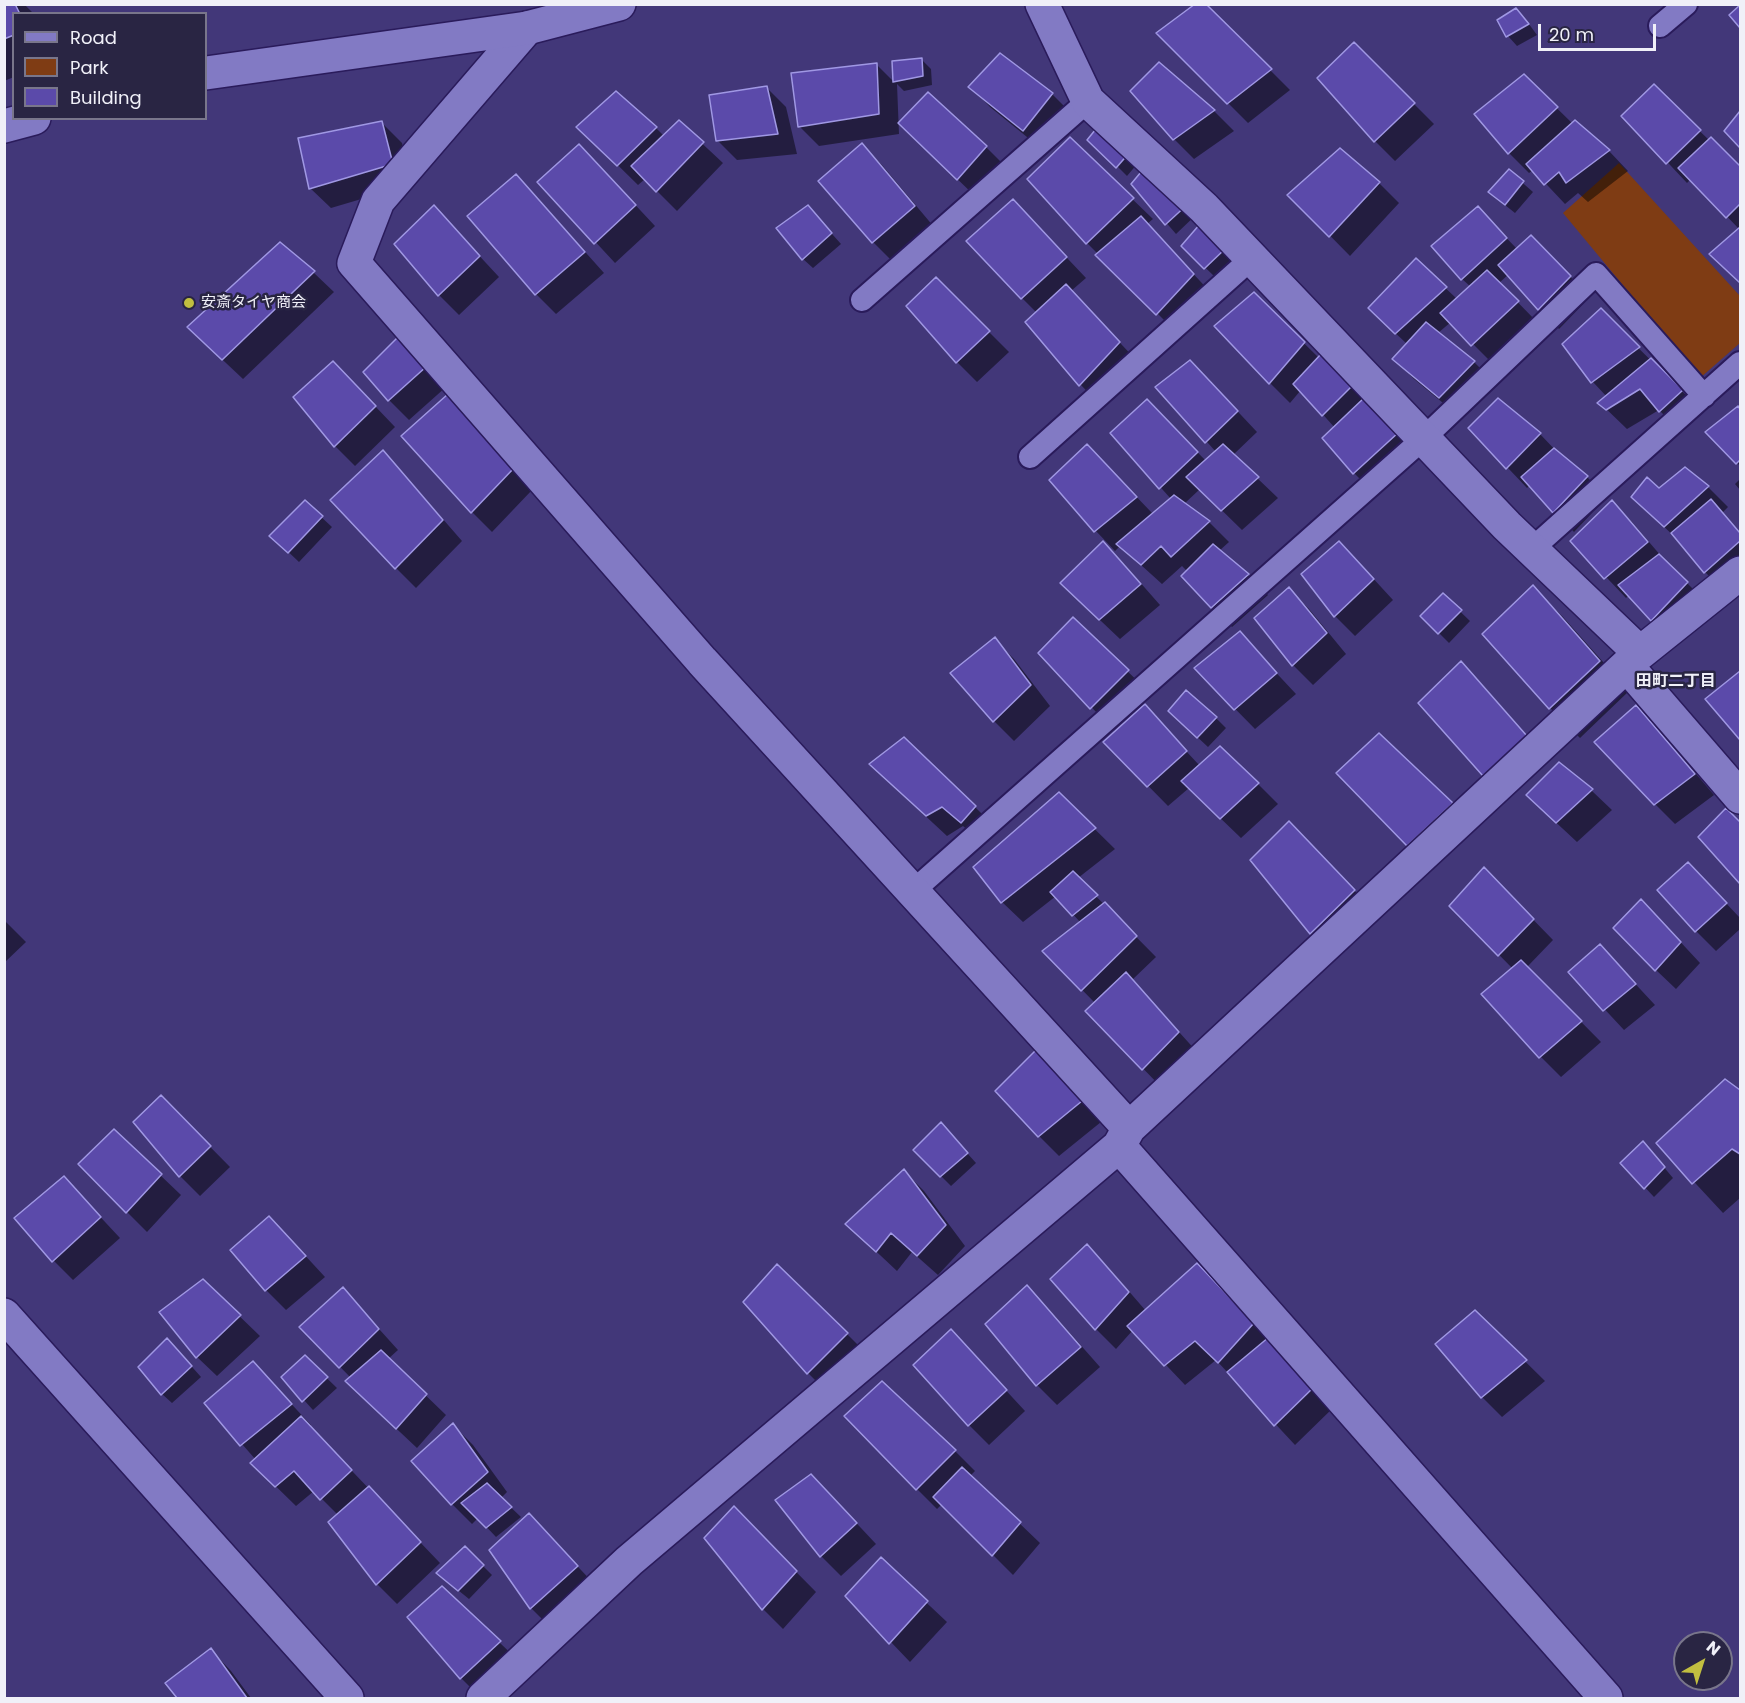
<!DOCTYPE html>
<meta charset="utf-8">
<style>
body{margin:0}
#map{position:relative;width:1745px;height:1703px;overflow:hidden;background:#423779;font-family:Poppins,sans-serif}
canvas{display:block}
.frame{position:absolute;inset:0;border:6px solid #f0f0f8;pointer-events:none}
.legend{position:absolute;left:12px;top:12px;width:195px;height:108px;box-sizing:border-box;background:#292543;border:2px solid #79768b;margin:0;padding:8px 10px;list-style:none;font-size:18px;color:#f0f0f8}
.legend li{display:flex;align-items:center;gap:12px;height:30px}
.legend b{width:30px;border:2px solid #79768b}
.north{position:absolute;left:1673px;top:1631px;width:60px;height:60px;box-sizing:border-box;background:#292543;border:2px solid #79768b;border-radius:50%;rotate:39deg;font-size:16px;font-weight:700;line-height:24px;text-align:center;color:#f0f0f8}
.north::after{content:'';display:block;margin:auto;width:21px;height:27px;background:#c1be40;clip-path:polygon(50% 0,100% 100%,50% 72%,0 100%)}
.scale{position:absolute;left:1538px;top:24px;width:118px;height:27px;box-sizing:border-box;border:3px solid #f0f0f8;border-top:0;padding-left:8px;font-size:18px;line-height:21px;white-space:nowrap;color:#f0f0f8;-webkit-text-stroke:4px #292543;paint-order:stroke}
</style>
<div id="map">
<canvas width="1745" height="1703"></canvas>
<div class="frame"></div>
<ul class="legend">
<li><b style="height:8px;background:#827ac4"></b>Road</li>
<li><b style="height:16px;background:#7f3c14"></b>Park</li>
<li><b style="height:16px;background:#5b4aaa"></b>Building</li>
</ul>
<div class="north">N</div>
<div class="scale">20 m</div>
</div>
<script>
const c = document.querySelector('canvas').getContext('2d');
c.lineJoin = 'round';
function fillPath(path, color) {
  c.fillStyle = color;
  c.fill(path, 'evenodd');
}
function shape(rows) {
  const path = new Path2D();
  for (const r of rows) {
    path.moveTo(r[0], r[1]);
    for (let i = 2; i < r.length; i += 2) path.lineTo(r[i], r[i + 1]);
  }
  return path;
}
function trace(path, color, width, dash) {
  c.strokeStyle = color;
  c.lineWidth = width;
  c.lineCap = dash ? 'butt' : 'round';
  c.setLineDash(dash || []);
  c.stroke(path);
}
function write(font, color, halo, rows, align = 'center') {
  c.font = font + ' Poppins,"Noto Sans JP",sans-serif';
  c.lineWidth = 5;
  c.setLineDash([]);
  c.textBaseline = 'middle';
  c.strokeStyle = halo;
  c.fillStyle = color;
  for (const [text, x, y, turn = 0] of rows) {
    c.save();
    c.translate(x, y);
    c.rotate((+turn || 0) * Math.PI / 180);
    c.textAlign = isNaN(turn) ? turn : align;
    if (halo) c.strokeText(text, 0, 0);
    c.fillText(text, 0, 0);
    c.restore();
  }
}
const green = shape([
 [1619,163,1740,296,1740,343,1700,378,1563,213]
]);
const shadow = shape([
 [4,4,24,4,33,13,14,14,14,77,4,81],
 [1204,4,1290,90,1248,123,1158,33],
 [1526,20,1537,35,1517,46,1508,36],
 [1354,44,1434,124,1395,161,1375,141],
 [1000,55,1052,94,1072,114,1043,150,990,107,971,87],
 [921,59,931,69,932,85,904,91,897,84,899,134,819,146,799,126,877,65,894,82,893,63],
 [1524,76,1573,124,1575,122,1609,151,1628,171,1588,202,1578,193,1565,204,1533,170,1529,173,1509,153,1476,114],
 [766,87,786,107,797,154,737,160,717,140],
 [1654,87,1710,141,1711,139,1740,168,1740,282,1712,254,1740,230,1691,179,1687,183,1624,116],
 [1214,111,1234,131,1194,159,1174,139],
 [679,122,723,163,677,211,645,179,638,185,579,127,656,128,664,136],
 [382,123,402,143,412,184,331,208,310,188],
 [1070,139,1153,219,1147,224,1213,295,1177,333,1087,243],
 [1090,139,1138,163,1127,176],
 [920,143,986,147,1006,167,978,199],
 [862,145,882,165,934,227,893,262,873,242],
 [1340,150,1379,183,1399,203,1350,256,1290,195],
 [599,166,655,226,615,263,540,182],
 [1509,171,1533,192,1515,213,1500,201],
 [1133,184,1198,213,1176,234],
 [536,197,604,273,556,314,536,294],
 [434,207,499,277,459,315,439,295,396,244],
 [808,207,841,244,813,268,803,259],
 [1033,222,1086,278,1071,291,1139,363,1100,405,1081,385,1027,322,1037,313,1022,298],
 [1200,227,1234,259,1215,277,1183,246],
 [1497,228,1517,249,1551,257,1590,297,1559,329,1509,274,1499,283,1537,322,1493,364,1451,322,1438,333,1474,362,1494,382,1460,417,1414,379,1394,359,1407,344,1390,328,1416,260,1457,299,1471,287,1462,279],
 [280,244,314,273,334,292,243,379,209,347],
 [936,279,1009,352,977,382,957,362,908,306],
 [1254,294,1319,358,1321,356,1418,453,1374,493,1354,473,1324,438,1335,428,1301,390,1290,403,1270,383],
 [1600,310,1702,411,1680,431,1659,410,1627,429,1600,403,1607,397,1593,382,1564,344],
 [399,338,446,387,409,420,389,400],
 [1210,382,1257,432,1233,455,1278,498,1242,530,1200,489,1184,504,1209,522,1229,542,1219,551,1248,575,1268,595,1232,627,1183,576,1188,572,1182,566,1162,584,1120,546,1115,551,1095,530,1107,466,1153,514,1171,499,1112,433,1167,421,1206,461,1216,452,1158,387],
 [353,383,395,427,355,466,335,446,295,397],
 [448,396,533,489,492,532,472,512],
 [1498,400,1540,434,1560,455,1587,477,1607,497,1574,532,1530,485,1527,488,1470,428],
 [1738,408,1740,411,1740,466,1708,433],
 [382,452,402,472,462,541,416,588,396,568],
 [1685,469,1708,487,1728,507,1722,513,1740,532,1740,578,1725,592,1705,572,1680,542,1633,497,1659,490],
 [1740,479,1740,490,1735,484],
 [305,502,332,527,299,562,281,545],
 [1612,502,1632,522,1667,563,1707,603,1672,640,1629,595,1626,598,1572,541],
 [1123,563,1160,605,1120,639,1082,603],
 [1359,563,1393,600,1355,636,1335,616],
 [1533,587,1563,617,1629,691,1580,738,1550,708,1484,634],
 [1289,589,1309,609,1346,654,1313,685,1293,665,1257,619],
 [1443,595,1470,621,1449,643,1422,616],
 [1073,619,1148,691,1111,728,1041,653],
 [1239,633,1296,694,1255,729,1196,669],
 [994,639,1014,659,1050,706,1014,741,994,721,953,673],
 [1461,663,1481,683,1546,757,1504,795,1484,775,1420,703],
 [1740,673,1740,737,1707,699],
 [1145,707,1200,766,1258,784,1278,804,1241,838,1189,788,1168,806,1105,742],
 [1636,707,1656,727,1714,795,1675,824,1655,804],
 [1216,718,1226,728,1208,747,1179,720],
 [1379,735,1472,824,1429,865,1338,773],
 [1560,764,1592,791,1612,810,1577,842,1548,815],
 [891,784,975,807,995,827,981,842,963,826,947,836],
 [1059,794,1115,849,1078,878,1156,957,1132,980,1198,1053,1163,1089,1087,1011,1095,1003,1044,951,1081,923,1056,896,1023,922,1002,902,975,867],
 [1726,810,1740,824,1740,882,1700,837],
 [1289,823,1374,911,1331,953,1311,933,1252,860],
 [1484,869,1553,940,1527,967,1601,1042,1561,1077,1540,1056,1513,969,1451,906],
 [1708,884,1740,918,1740,929,1716,951,1696,931],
 [4,920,26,942,4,963],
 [1661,921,1700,963,1676,989,1656,970],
 [1600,946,1655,1005,1624,1030,1570,972],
 [1056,1072,1101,1122,1059,1156,1039,1136],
 [1725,1081,1740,1092,1740,1198,1723,1213,1658,1143],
 [161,1097,230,1167,200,1196,180,1176,135,1122],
 [114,1131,181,1195,147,1232,127,1212],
 [950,1134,976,1163,951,1186,915,1150],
 [1652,1153,1673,1178,1654,1197,1622,1163],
 [904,1171,924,1191,965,1246,938,1275,912,1252,897,1271,848,1225],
 [64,1178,120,1238,73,1280,53,1260],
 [289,1238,325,1277,286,1310,266,1290,232,1250],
 [1087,1246,1107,1266,1146,1311,1217,1285,1335,1406,1295,1445,1216,1360,1185,1385,1133,1330,1116,1349,1096,1329],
 [203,1281,260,1336,217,1376,197,1357],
 [1027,1287,1047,1307,1100,1367,1057,1405,1037,1385,987,1324],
 [343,1289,398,1350,388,1359,446,1415,417,1448,367,1401,351,1378,301,1327],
 [1475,1312,1545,1381,1502,1417,1482,1397],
 [951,1331,1025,1411,989,1445,969,1425],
 [847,1334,867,1354,828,1393,808,1373],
 [177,1350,201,1377,172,1403,162,1394],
 [305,1357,337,1388,313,1410,283,1377],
 [253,1363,311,1425,309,1426,440,1563,397,1604,377,1584,330,1522,338,1515,314,1491,296,1506,252,1463,256,1460,206,1403],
 [453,1425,473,1445,507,1492,501,1498,521,1517,496,1537,478,1518,472,1524,452,1504],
 [955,1451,975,1471,970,1476,1040,1543,1013,1575,942,1504,937,1509,917,1489],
 [831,1496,876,1544,841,1576,821,1556],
 [734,1509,816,1592,783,1629,763,1609,706,1538],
 [549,1536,597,1587,551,1628,531,1608,491,1550],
 [465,1548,492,1575,469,1599,448,1582],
 [881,1560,947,1622,910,1662,847,1596],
 [442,1588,520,1662,481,1698,461,1678,410,1617],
 [211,1650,231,1671,251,1698,179,1698,167,1684]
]);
const building = shape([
 [4,4,15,4,20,14,14,14,14,35,4,39,4,4],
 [1195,4,1206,4,1272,69,1227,104,1156,33,1195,4],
 [1740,5,1740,28,1729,15,1740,5],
 [1516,8,1529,24,1506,37,1497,20,1516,8],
 [1354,42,1415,103,1374,142,1317,78,1354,42],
 [1000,53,1053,93,1023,131,968,87,1000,53],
 [922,58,923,76,893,82,892,61,922,58],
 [1159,62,1215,110,1173,140,1130,91,1159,62],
 [877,63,879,114,798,127,791,73,877,63],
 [1524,74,1558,107,1508,154,1474,114,1524,74],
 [1654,84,1701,130,1666,164,1621,116,1654,84],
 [767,86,778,134,716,141,709,95,767,86],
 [616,91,657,127,617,166,576,127,616,91],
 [928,92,987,146,957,180,898,123,928,92],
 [1740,111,1740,148,1724,131,1740,111],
 [679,120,704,142,656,192,631,166,679,120],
 [1575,120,1610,150,1566,183,1559,172,1544,185,1526,164,1575,120],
 [382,121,393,164,309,189,298,138,382,121],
 [1100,124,1130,152,1116,168,1087,140,1100,124],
 [1070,137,1134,198,1086,244,1027,179,1070,137],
 [1711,137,1740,166,1740,204,1726,218,1678,168,1711,137],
 [862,143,915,206,872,243,818,181,862,143],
 [579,144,636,205,594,244,537,182,579,144],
 [1340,148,1380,182,1329,237,1287,195,1340,148],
 [1146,166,1189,203,1165,225,1131,184,1146,166],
 [1509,169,1524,181,1505,205,1488,192,1509,169],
 [516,174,585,252,535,295,467,216,516,174],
 [1013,199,1067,257,1021,299,966,241,1013,199],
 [434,205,480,256,438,296,394,244,434,205],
 [808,205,832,233,802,260,776,228,808,205],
 [1478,206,1507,238,1461,280,1431,246,1478,206],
 [1141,216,1194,274,1156,315,1095,255,1141,216],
 [1200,224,1226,248,1204,269,1181,246,1200,224],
 [1740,227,1740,283,1709,254,1740,227],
 [1531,235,1571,276,1538,310,1498,265,1531,235],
 [280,242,315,271,222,360,187,327,280,242],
 [1416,258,1447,287,1395,334,1368,308,1416,258],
 [1487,270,1519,301,1471,346,1440,313,1487,270],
 [936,277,990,331,956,363,906,306,936,277],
 [1066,284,1120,342,1079,386,1025,322,1066,284],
 [1254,292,1305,342,1269,384,1214,326,1254,292],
 [1601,308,1640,347,1591,383,1562,344,1601,308],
 [1426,322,1475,361,1439,398,1392,359,1426,322],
 [399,336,427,366,388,401,363,372,399,336],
 [1321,354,1352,386,1322,416,1293,384,1321,354],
 [1651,358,1683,390,1659,412,1640,389,1606,410,1597,403,1651,358],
 [1190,360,1238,411,1205,443,1155,387,1190,360],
 [333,361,376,406,334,447,293,397,333,361],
 [448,394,514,468,471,513,401,436,448,394],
 [1365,397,1399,432,1353,474,1322,438,1365,397],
 [1498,398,1541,433,1506,469,1468,428,1498,398],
 [1147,399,1198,452,1159,489,1110,433,1147,399],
 [1738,406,1740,409,1740,460,1736,464,1705,432,1738,406],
 [1087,444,1137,497,1094,532,1049,480,1087,444],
 [1223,444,1259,477,1221,511,1186,477,1223,444],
 [1554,448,1588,476,1553,513,1521,477,1554,448],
 [383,450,443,520,395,569,330,500,383,450],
 [1685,467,1709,486,1664,527,1631,497,1647,477,1659,488,1685,467],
 [1174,495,1210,521,1171,557,1161,546,1141,565,1116,544,1174,495],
 [1711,499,1740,533,1740,541,1704,573,1671,533,1711,499],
 [305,500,323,516,288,553,269,536,305,500],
 [1612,500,1648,542,1604,579,1570,541,1612,500],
 [1103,541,1141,584,1099,620,1060,583,1103,541],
 [1339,541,1374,579,1334,617,1301,574,1339,541],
 [1213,544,1249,574,1211,608,1181,576,1213,544],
 [1659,554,1688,582,1651,621,1618,585,1659,554],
 [1533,585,1600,661,1549,709,1482,634,1533,585],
 [1289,587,1327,633,1292,666,1254,618,1289,587],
 [1443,593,1462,610,1438,634,1420,616,1443,593],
 [1073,617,1129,670,1090,709,1038,653,1073,617],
 [1240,631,1277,673,1234,710,1194,668,1240,631],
 [995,637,1031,685,993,722,950,673,995,637],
 [1461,661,1527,736,1483,776,1418,703,1461,661],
 [1740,671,1740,740,1705,699,1740,671],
 [1186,690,1217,717,1197,738,1168,711,1186,690],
 [1145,704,1187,751,1147,787,1103,742,1145,704],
 [1636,705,1695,774,1654,805,1594,742,1636,705],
 [1379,733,1453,803,1407,846,1336,773,1379,733],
 [904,737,976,806,961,823,942,807,926,816,869,764,904,737],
 [1220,746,1259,783,1220,819,1181,781,1220,746],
 [1559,762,1593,789,1556,823,1526,795,1559,762],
 [1059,792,1096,828,1001,903,973,867,1059,792],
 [1726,808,1740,822,1740,884,1698,837,1726,808],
 [1289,821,1355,890,1310,934,1250,860,1289,821],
 [1688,862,1727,903,1695,932,1657,890,1688,862],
 [1484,867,1534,919,1498,956,1449,906,1484,867],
 [1073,871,1098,895,1072,916,1050,892,1073,871],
 [1641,899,1681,942,1655,971,1613,928,1641,899],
 [1105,902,1137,936,1081,991,1042,951,1105,902],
 [1600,944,1636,984,1603,1011,1568,972,1600,944],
 [1521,960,1582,1021,1539,1058,1481,994,1521,960],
 [1126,972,1179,1032,1142,1070,1085,1011,1126,972],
 [1036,1050,1082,1101,1038,1137,995,1091,1036,1050],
 [1725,1079,1740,1090,1740,1154,1732,1149,1692,1184,1656,1143,1725,1079],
 [161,1095,211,1146,179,1177,133,1122,161,1095],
 [941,1122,968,1153,940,1177,913,1150,941,1122],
 [114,1129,162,1174,126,1213,78,1164,114,1129],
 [1643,1141,1665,1167,1644,1189,1620,1163,1643,1141],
 [904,1169,946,1225,917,1256,891,1233,876,1252,845,1224,904,1169],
 [64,1176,101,1217,52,1262,14,1218,64,1176],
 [269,1216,306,1256,265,1291,230,1250,269,1216],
 [1087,1244,1129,1292,1095,1330,1050,1279,1087,1244],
 [1197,1263,1254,1323,1218,1363,1195,1341,1164,1366,1127,1326,1197,1263],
 [777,1264,848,1333,807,1374,743,1302,777,1264],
 [203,1279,241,1315,196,1358,159,1312,203,1279],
 [1027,1285,1081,1347,1036,1386,985,1324,1027,1285],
 [343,1287,379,1329,339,1368,299,1327,343,1287],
 [1475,1310,1527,1360,1481,1398,1435,1344,1475,1310],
 [951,1329,1007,1390,968,1426,913,1365,951,1329],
 [1269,1337,1316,1385,1274,1426,1227,1372,1269,1337],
 [167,1338,192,1366,161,1395,138,1367,167,1338],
 [381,1350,427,1394,396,1429,345,1381,381,1350],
 [305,1355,328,1377,302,1402,281,1377,305,1355],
 [253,1361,292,1404,240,1446,204,1403,253,1361],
 [882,1381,956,1450,916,1490,844,1416,882,1381],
 [301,1416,352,1470,320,1500,294,1471,275,1487,250,1463,301,1416],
 [453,1423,488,1472,451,1505,411,1461,453,1423],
 [962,1467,1021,1522,992,1556,933,1497,962,1467],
 [811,1474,857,1523,820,1557,775,1500,811,1474],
 [487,1483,512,1507,486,1528,461,1503,487,1483],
 [369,1486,421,1542,376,1585,328,1522,369,1486],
 [734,1506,797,1571,762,1610,704,1538,734,1506],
 [529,1513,578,1566,530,1609,489,1550,529,1513],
 [465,1546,484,1565,458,1591,436,1573,465,1546],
 [881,1557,928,1601,889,1644,845,1596,881,1557],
 [442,1586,501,1641,460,1679,407,1617,442,1586],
 [211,1648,247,1698,177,1698,165,1683,211,1648]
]);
const service = shape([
 [1660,26,1686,4],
 [862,300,1088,101],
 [1030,457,1252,258],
 [1532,549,1740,363],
 [912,892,1424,438,1596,274,1704,396]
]);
const minor = shape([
 [1042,4,1088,101,1204,208,1507,526,1640,653],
 [527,28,378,201,354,263,702,661,1129,1128],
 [1627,666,1740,797],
 [1119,1146,1606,1698],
 [483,1698,629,1561,1119,1146,1129,1128,1640,653,1740,573]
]);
const tertiary = shape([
 [206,73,527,28,619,4],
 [4,126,34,118],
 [4,1315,347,1698]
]);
const markers = [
 [189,303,6,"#c1be40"]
];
const poiNames = [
 ["安斎タイヤ商会",201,303]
];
const neighbourhoodNames = [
 ["田町二丁目",1676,682]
];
fillPath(green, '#7f3c14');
fillPath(shadow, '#0007');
fillPath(building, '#5b4aaa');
trace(building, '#a098e4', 1.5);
trace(service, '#2a1b5b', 26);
trace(minor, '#2a1b5b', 36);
trace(tertiary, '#2a1b5b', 36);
trace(service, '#827ac4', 22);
trace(minor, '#827ac4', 33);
trace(tertiary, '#827ac4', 33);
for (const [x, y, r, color] of markers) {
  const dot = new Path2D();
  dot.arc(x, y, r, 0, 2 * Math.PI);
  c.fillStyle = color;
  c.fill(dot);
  trace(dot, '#292543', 2);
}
write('15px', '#f0f0f8', '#292543', poiNames, 'left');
write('bold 16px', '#f0f0f8', '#292543', neighbourhoodNames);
</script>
